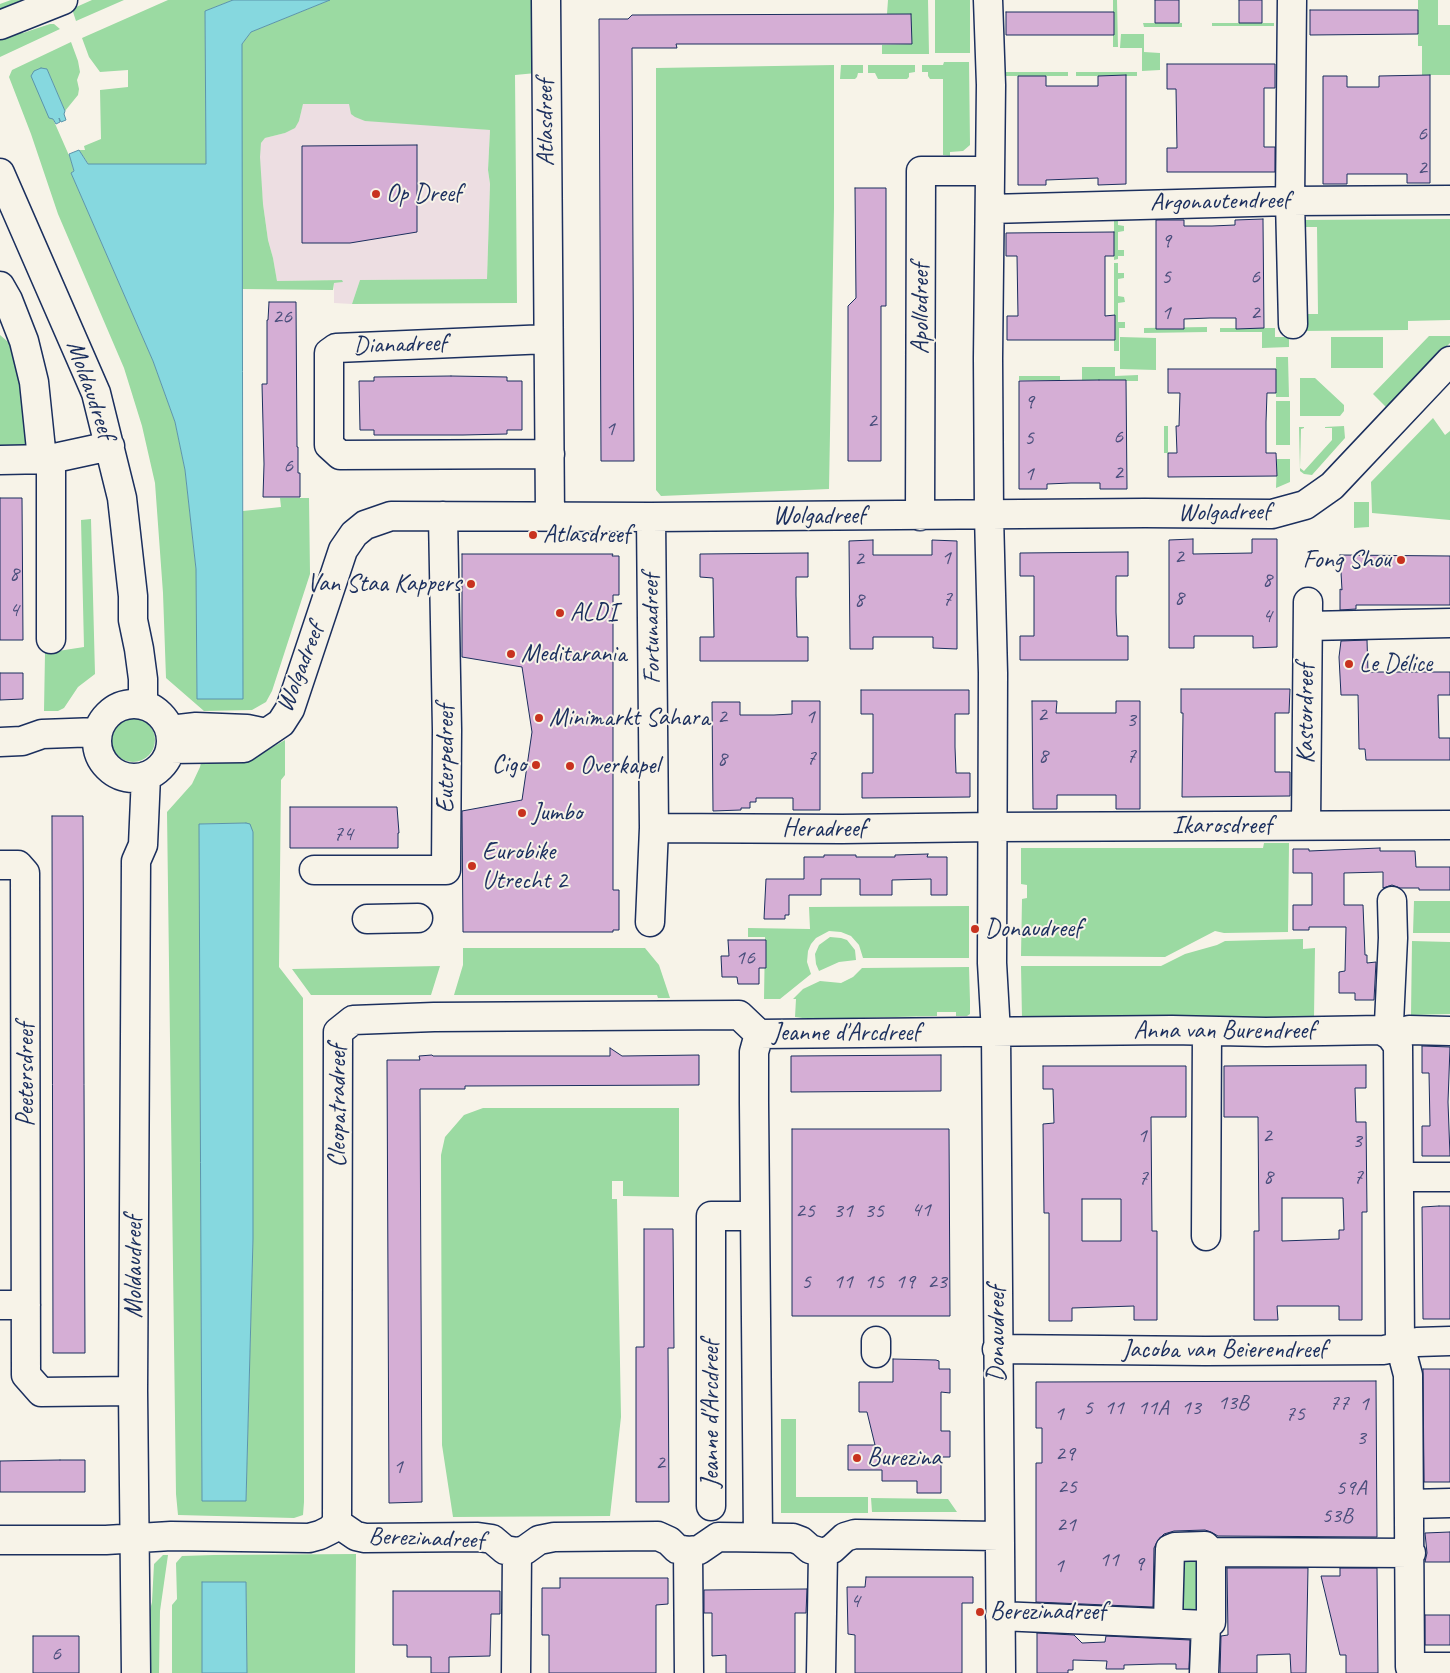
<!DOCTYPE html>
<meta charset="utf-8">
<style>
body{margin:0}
canvas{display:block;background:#f7f3e8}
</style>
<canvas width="1450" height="1673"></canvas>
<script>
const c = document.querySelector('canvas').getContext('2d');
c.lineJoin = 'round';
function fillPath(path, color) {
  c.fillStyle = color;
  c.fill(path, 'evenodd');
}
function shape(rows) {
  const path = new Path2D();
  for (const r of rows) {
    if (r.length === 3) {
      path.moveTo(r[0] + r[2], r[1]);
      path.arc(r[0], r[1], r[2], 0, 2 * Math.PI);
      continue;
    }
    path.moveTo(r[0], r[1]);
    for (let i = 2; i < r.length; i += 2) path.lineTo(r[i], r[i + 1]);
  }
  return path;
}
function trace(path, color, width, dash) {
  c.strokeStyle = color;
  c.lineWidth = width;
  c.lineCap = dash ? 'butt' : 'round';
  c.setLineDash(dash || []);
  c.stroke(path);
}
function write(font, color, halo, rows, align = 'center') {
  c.font = font + ' Caveat,sans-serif';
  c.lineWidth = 4;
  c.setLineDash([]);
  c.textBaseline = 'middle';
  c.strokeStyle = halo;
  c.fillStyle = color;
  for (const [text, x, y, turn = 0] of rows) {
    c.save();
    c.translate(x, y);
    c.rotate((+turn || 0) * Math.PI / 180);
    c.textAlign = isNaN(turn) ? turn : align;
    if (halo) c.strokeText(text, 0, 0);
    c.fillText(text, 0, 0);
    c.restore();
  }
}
const built = shape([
 [303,103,349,104,451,126,490,130,488,170,490,184,487,279,360,280,352,304,334,303,334,283,342,282,342,280,277,281,273,258,268,240,263,204,259,157,261,143,265,138,285,133,299,121]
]);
const green = shape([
 [11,0,28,0,0,11,0,4],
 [92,0,124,0,76,21,73,12,74,8],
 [168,0,233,0,205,11,206,164,89,164,89,165,79,150,85,150,84,146,101,139,100,90,128,87,128,70,100,72,89,57,82,38],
 [330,0,535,0,536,73,515,75,517,303,352,304,360,280,487,279,490,184,488,170,490,130,365,121,355,117,351,114,349,104,303,104,299,121,295,128,285,133,265,138,261,143,260,157,263,204,268,240,273,258,277,281,342,280,343,282,334,283,333,290,242,289,242,44,251,32],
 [888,0,928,0,929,54,882,54,882,45,911,44,911,14,887,14],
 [935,0,970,0,970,53,935,53],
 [1113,0,1117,0,1118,47,1113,47],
 [1418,0,1438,0,1438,25,1450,25,1450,75,1422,75,1422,46,1418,46],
 [1143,23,1182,23,1182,27,1144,27],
 [1212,23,1274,23,1274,26,1212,26],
 [50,24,54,24,60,29,0,57,0,37,16,30,23,33],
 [1121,34,1144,34,1144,52,1160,53,1160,70,1142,71,1142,48,1120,48],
 [71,42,78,61,80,72,77,80,79,89,78,95,65,111,47,69,53,119,71,160,74,172,71,173,153,361,175,422,185,470,196,569,197,699,242,699,243,511,281,507,280,498,309,498,310,574,272,691,266,702,252,710,204,711,166,678,163,593,155,483,142,426,124,368,58,214,31,134,9,77,12,70],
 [944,62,969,62,970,145,963,151,950,152,950,156,943,155,943,79,930,79,928,76,928,72,922,72,922,65,943,65],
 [834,65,834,208,829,489,661,496,656,490,656,68],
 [841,65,863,65,863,73,858,73,857,77,855,79,840,79],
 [868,65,915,65,915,72,909,73,909,77,907,79,878,79,875,73,868,73],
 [1006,72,1068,72,1068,76,1006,76],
 [1076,72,1137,72,1137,76,1076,76],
 [1450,219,1450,320,1408,321,1408,330,1300,331,1305,314,1318,314,1317,227,1305,227,1302,220],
 [1114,220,1118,221,1118,225,1124,226,1124,231,1118,232,1118,250,1124,250,1124,256,1118,256,1118,259,1114,260],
 [1114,263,1118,263,1118,273,1124,273,1124,278,1118,279,1118,296,1124,297,1125,302,1118,303,1118,322,1125,322,1125,328,1119,328,1119,351,1114,351],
 [1207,327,1207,332,1144,333,1144,328],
 [1220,328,1275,328,1275,337,1289,337,1289,347,1262,348,1262,332,1220,332],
 [0,335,14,347,27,427,26,446,0,446],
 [1429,336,1450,336,1450,343,1388,409,1373,394],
 [1120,337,1156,338,1156,370,1120,369],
 [1331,337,1383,337,1383,368,1331,368],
 [1276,357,1288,357,1289,397,1276,397],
 [1082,367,1115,367,1115,376,1138,375,1138,381,1082,381],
 [1019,376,1060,376,1060,380,1019,380],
 [1300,378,1315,378,1344,405,1344,411,1340,416,1300,416],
 [1276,401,1290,401,1290,445,1276,445],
 [1433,418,1445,435,1450,431,1450,520,1372,513,1371,482],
 [1164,426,1168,426,1168,453,1164,453],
 [1344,426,1345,438,1312,475,1304,474,1300,471,1299,427,1304,427,1304,428,1301,429,1300,468,1304,471,1332,440,1332,428,1325,428,1325,427],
 [1277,459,1290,459,1290,482,1276,488],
 [1354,502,1369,502,1369,527,1354,528],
 [91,519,95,674,78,687,64,708,58,711,44,711,45,653,84,647,81,520],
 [133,740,22],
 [285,740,285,775,281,780,279,967,303,998,304,1502,303,1515,294,1518,178,1515,176,1494,167,812,192,784,200,767,203,755,262,753],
 [246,823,253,832,253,1239,246,1501,202,1501,199,824],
 [1264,843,1289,843,1288,932,1224,933,1215,931,1165,957,1021,956,1022,899,1027,898,1027,885,1021,884,1021,848,1263,848],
 [1414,901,1450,901,1450,933,1413,933],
 [969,906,969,958,863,958,859,945,851,936,841,932,829,931,816,938,811,944,808,951,807,962,811,974,780,999,764,999,765,937,748,937,748,928,810,929,809,907],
 [830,937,841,938,847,940,855,950,856,960,839,962,819,971,816,964,815,954,819,945],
 [1303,939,1303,949,1315,948,1314,1017,1022,1019,1021,966,1161,966,1185,954,1217,945,1225,941],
 [1412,941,1450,942,1450,1014,1411,1015],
 [463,948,645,948,659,965,670,998,658,998,657,995,454,995,463,965],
 [440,966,431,995,311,995,292,969],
 [969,967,970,1001,970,1014,967,1016,956,1016,956,1012,937,1012,937,1016,810,1019,795,1017,796,999,793,999,803,989,820,981,841,983,853,977,862,968],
 [483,1108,679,1108,679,1197,623,1196,623,1181,612,1181,612,1199,617,1199,621,1417,610,1516,453,1517,442,1445,441,1155,445,1137,464,1115],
 [781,1419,796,1419,796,1497,868,1497,868,1513,781,1513],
 [871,1498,948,1499,957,1512,872,1512],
 [1176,1553,1206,1553,1206,1612,1177,1616],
 [356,1554,355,1673,247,1673,246,1582,202,1582,202,1673,172,1673,172,1605,177,1599,176,1563,182,1556,214,1555],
 [163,1555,168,1555,160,1611,159,1673,148,1673,149,1614,152,1602,154,1564]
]);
const water = shape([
 [233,0,330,0,251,32,242,44,243,699,197,699,196,569,185,470,175,422,153,361,71,173,74,171,69,154,79,150,88,164,206,164,205,11,233,0],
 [41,68,47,69,65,111,64,114,66,120,61,122,59,118,60,122,56,124,53,119,49,118,31,76,34,71,41,68],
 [246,823,250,824,253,832,253,1239,246,1501,202,1501,199,824,246,823],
 [202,1582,246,1582,247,1673,202,1673,202,1582]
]);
const building = shape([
 [1155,0,1179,0,1179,23,1155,23,1155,0],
 [1239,0,1262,0,1262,23,1239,23,1239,0],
 [1310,10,1418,10,1418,34,1310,35,1310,10],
 [1006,12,1114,12,1114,35,1006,35,1006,12],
 [911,14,912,44,676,44,677,48,632,48,634,461,601,461,599,19,628,19,632,15,911,14],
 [1167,64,1275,64,1275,88,1264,88,1264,147,1275,147,1275,172,1167,172,1167,148,1177,148,1176,89,1167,89,1167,64],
 [1126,75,1126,184,1098,185,1098,178,1046,180,1046,185,1018,185,1018,76,1046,76,1046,86,1098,86,1098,76,1126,75],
 [1430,75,1430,183,1407,183,1407,174,1347,174,1347,184,1323,184,1323,76,1347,76,1347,87,1379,87,1379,76,1430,75],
 [417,145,417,232,350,243,302,243,302,146,417,145],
 [855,188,886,188,886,306,881,306,881,461,848,461,848,306,856,298,855,188],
 [1263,219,1264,328,1236,329,1236,318,1210,318,1184,319,1184,329,1156,329,1156,220,1184,220,1184,226,1212,226,1235,225,1235,220,1263,219],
 [1114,232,1114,256,1105,256,1105,316,1115,315,1115,340,1007,340,1007,316,1018,316,1017,256,1006,256,1006,233,1114,232],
 [269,302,296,302,297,447,298,447,298,473,300,473,300,497,263,497,264,464,262,384,267,384,267,320,268,320,269,302],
 [1168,369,1276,369,1276,393,1267,393,1266,422,1266,453,1276,453,1277,476,1168,477,1168,453,1177,453,1176,426,1179,426,1180,393,1168,393,1168,369],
 [451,376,507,377,507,381,522,381,522,430,507,430,507,434,463,435,374,435,374,430,360,430,359,381,374,381,374,377,451,376],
 [1099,380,1126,380,1127,489,1100,489,1100,483,1071,483,1047,484,1047,489,1019,489,1019,381,1099,380],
 [0,498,22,498,23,640,0,640,0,498],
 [1193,539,1193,554,1252,553,1252,539,1277,539,1277,647,1253,648,1253,636,1194,636,1194,648,1169,648,1169,540,1193,539],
 [873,540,873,555,932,555,932,540,957,541,957,649,933,648,933,637,873,637,873,649,850,649,849,541,873,540],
 [1128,552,1128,576,1116,576,1116,612,1117,636,1128,636,1128,660,1020,660,1020,636,1034,636,1034,576,1020,576,1020,553,1128,552],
 [808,553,808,577,796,577,796,595,797,637,808,637,808,661,700,661,700,637,714,637,713,578,700,577,700,554,808,553],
 [462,554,613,554,612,556,619,556,619,595,613,595,613,890,619,890,619,930,613,930,613,932,463,932,462,811,522,800,532,732,522,667,462,657,462,554],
 [1340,555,1450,556,1450,605,1356,605,1356,609,1340,610,1340,589,1342,590,1340,555],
 [1367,640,1368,672,1450,672,1450,695,1438,695,1439,738,1450,738,1450,760,1366,760,1365,749,1359,749,1358,695,1341,695,1339,657,1341,641,1367,640],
 [0,673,23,673,23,699,0,700,0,673],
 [1181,689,1290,689,1289,713,1275,713,1275,772,1290,772,1290,796,1182,797,1183,713,1181,713,1181,689],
 [861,690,969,690,969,714,955,714,955,747,956,773,970,773,970,797,862,798,862,773,873,773,873,714,861,714,861,690],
 [792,701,820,701,820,810,793,810,793,798,756,798,756,802,750,802,750,808,741,808,741,810,713,811,712,702,740,702,740,715,774,715,792,714,792,701],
 [1032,701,1057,701,1056,713,1116,713,1116,701,1140,701,1140,809,1116,809,1116,795,1057,795,1057,809,1033,809,1032,701],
 [290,807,397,807,399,833,398,833,398,848,290,848,290,807],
 [52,816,83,816,85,1353,53,1353,52,816],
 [1380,848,1380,851,1415,851,1416,867,1450,867,1450,890,1419,890,1419,888,1400,888,1392,885,1383,888,1383,872,1344,873,1344,905,1363,905,1365,955,1367,955,1367,963,1376,962,1374,1000,1355,1000,1355,993,1339,993,1339,972,1345,971,1346,927,1309,927,1309,930,1293,930,1293,905,1312,905,1312,873,1293,873,1293,849,1309,849,1309,851,1380,848],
 [928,854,927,857,947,857,947,895,931,895,931,879,892,880,892,895,860,895,860,879,821,879,821,895,789,895,789,915,785,915,785,919,764,919,766,879,804,879,804,857,824,857,824,855,856,855,856,857,895,857,895,855,928,854],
 [728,940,766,940,766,968,759,968,759,984,738,984,737,977,722,977,721,956,729,956,728,940],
 [1422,1046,1450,1047,1448,1102,1450,1156,1422,1156,1422,1126,1430,1126,1429,1073,1422,1073,1422,1046],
 [610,1048,622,1056,699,1055,699,1085,465,1086,465,1089,420,1089,422,1502,389,1503,387,1060,420,1060,419,1056,432,1055,433,1056,610,1056,610,1048],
 [941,1055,941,1091,791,1092,791,1056,941,1055],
 [1366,1065,1366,1088,1355,1088,1356,1122,1366,1122,1367,1212,1362,1212,1362,1320,1339,1320,1339,1306,1277,1306,1278,1320,1254,1320,1254,1231,1259,1231,1258,1117,1224,1117,1224,1066,1366,1065],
 [1282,1198,1343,1198,1344,1230,1339,1230,1339,1239,1282,1241,1282,1198],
 [1043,1066,1186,1066,1186,1117,1151,1117,1152,1231,1157,1231,1157,1320,1134,1320,1134,1306,1072,1308,1072,1321,1049,1321,1049,1213,1044,1213,1043,1124,1054,1123,1053,1089,1043,1089,1043,1066],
 [1082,1199,1121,1199,1121,1241,1082,1241,1082,1199],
 [792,1129,949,1129,950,1316,792,1316,792,1129],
 [1439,1206,1450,1206,1450,1319,1423,1319,1422,1207,1439,1206],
 [644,1229,673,1229,674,1348,668,1348,669,1502,636,1502,636,1347,644,1347,644,1229],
 [893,1359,936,1360,939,1361,939,1369,950,1369,950,1393,941,1392,941,1431,950,1431,950,1457,941,1457,941,1493,917,1493,917,1481,882,1481,882,1470,848,1470,848,1445,875,1445,867,1412,859,1412,859,1382,893,1382,893,1359],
 [1423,1369,1450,1369,1450,1482,1424,1482,1423,1369],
 [1376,1381,1377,1537,1218,1536,1211,1532,1205,1530,1174,1531,1164,1534,1158,1540,1154,1548,1153,1607,1036,1602,1036,1463,1042,1463,1042,1428,1036,1428,1036,1382,1376,1381],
 [60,1460,85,1460,85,1492,0,1492,0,1461,60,1460],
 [1450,1532,1450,1562,1425,1562,1427,1553,1425,1533,1450,1532],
 [1227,1568,1308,1568,1306,1673,1291,1673,1290,1654,1257,1655,1257,1673,1220,1673,1221,1636,1228,1635,1227,1568],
 [1340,1568,1377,1568,1378,1673,1346,1673,1346,1655,1340,1655,1321,1576,1340,1576,1340,1568],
 [866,1577,973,1577,973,1603,962,1603,962,1673,855,1673,855,1635,848,1634,847,1587,865,1587,866,1577],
 [560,1578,668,1578,668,1604,656,1605,656,1673,549,1673,549,1635,542,1635,542,1588,560,1588,560,1578],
 [807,1589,806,1613,795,1613,795,1673,726,1673,726,1655,712,1656,712,1613,704,1613,704,1590,807,1589],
 [393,1591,500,1591,500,1614,491,1614,490,1656,449,1657,449,1673,431,1673,431,1657,407,1657,407,1645,393,1645,393,1591],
 [1425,1615,1450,1615,1450,1645,1425,1645,1425,1615],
 [1037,1633,1074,1635,1082,1643,1105,1642,1106,1636,1190,1640,1189,1669,1176,1669,1176,1664,1159,1664,1124,1665,1124,1669,1106,1669,1107,1661,1073,1660,1073,1670,1068,1670,1068,1673,1037,1673,1037,1633],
 [33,1636,79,1636,79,1673,33,1673,33,1636]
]);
const minor = shape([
 [546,0,550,516],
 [988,0,991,85,988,358,989,515,993,673,992,963,996,1033,1001,1673],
 [1292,0,1290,201,1293,324],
 [0,173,96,393,122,498,133,596,133,620,139,649,143,679,143,705],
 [990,209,1290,201,1450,200],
 [0,286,8,300,24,341,34,382,42,459],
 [548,339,336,348,329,353,329,445,340,455,550,454],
 [50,459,51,471,51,639],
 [0,460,50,459,110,446],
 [920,516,921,171,990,171],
 [1308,626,1450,623],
 [134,741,37],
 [170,730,196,727,247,729,266,733],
 [0,742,22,741,42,734,98,732],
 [170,749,244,748,281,723,290,709,343,550,354,534,365,525,391,516,651,517,1145,513,1272,514,1305,505,1332,486,1450,361],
 [1306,825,1308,602],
 [654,828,842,829,993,827,1450,825],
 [0,865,18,865,25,873,26,1375,41,1392,133,1391],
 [314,870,446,870,447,730,443,516],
 [1392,901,1393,938,1389,1023,1391,1036,1398,1046,1400,1345,1408,1375,1410,1667,1450,1667],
 [367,919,418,918],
 [650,922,654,828,651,517],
 [1399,1177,1450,1177],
 [1206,1236,1207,1031],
 [0,1305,26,1305],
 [997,1349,1205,1351,1384,1350,1417,1342,1450,1341],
 [876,1353,876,1341],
 [1410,1504,1450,1503],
 [711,1506,711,1216,754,1216],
 [337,1523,338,1032,353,1020,434,1017,739,1015,759,1034],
 [758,1537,754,1103,754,1052,759,1034,1172,1030,1266,1032,1381,1030,1391,1036,1409,1030,1450,1031],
 [0,1540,106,1540,171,1536,309,1538,320,1535,330,1530,337,1523,356,1536,365,1538,478,1537,492,1539,505,1550,517,1552,525,1550,539,1540,554,1537,658,1536,669,1541,677,1549,688,1551,699,1550,718,1537,793,1538,801,1541,810,1549,823,1553,832,1549,845,1537,855,1534,999,1536],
 [688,1551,689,1673],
 [1000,1616,1206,1625],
 [1168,1623,1170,1549,1175,1547,1205,1546,1211,1552,1411,1553],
 [136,1673,133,1391,136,861,143,845,146,776],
 [516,1673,517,1552],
 [821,1673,823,1553],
 [1204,1673,1206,1625,1211,1622,1211,1552]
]);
const highway = shape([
 [0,25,63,0]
]);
const markers = [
 [376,194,5,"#c8321e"],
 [533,535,5,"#c8321e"],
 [1401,560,5,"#c8321e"],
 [471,584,5,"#c8321e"],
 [560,613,5,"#c8321e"],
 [511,654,5,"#c8321e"],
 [1349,664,5,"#c8321e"],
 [539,718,5,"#c8321e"],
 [536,765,5,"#c8321e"],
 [570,766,5,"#c8321e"],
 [522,813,5,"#c8321e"],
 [472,866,5,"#c8321e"],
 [975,929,5,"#c8321e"],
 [857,1458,5,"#c8321e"],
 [980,1612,5,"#c8321e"]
];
const numberNames = [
 ["6",1422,134],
 ["2",1422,168],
 ["9",1166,241],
 ["5",1166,277],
 ["6",1255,277],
 ["1",1166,313],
 ["2",1255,313],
 ["26",282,317],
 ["9",1029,402],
 ["2",872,421],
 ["1",610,429],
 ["6",1118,437],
 ["5",1029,438],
 ["6",288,466],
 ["2",1118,473],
 ["1",1029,474],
 ["2",1179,557],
 ["1",946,558],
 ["2",859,559],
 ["8",14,574],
 ["8",1267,580],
 ["8",1179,598],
 ["7",947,599],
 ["8",859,600],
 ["4",14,610],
 ["4",1267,616],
 ["2",1042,715],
 ["2",722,717],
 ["1",810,717],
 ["3",1131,720],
 ["8",1043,756],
 ["7",1131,756],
 ["7",811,758],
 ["8",722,759],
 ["74",343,834],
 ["16",745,958],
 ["1",1142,1136],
 ["2",1267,1136],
 ["3",1357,1141],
 ["8",1268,1177],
 ["7",1358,1177],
 ["7",1143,1178],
 ["41",921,1210],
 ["25",805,1211],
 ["31",843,1211],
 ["35",874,1211],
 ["5",806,1282],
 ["11",843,1282],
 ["15",874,1282],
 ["19",905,1282],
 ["23",937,1282],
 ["13B",1233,1403],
 ["77",1339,1403],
 ["1",1364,1404],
 ["5",1088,1408],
 ["11",1114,1408],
 ["11A",1153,1408],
 ["13",1191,1408],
 ["1",1059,1414],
 ["75",1295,1414],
 ["3",1361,1438],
 ["29",1065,1454],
 ["2",660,1463],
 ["1",398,1467],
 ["25",1067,1487],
 ["59A",1351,1488],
 ["53B",1337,1516],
 ["21",1066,1525],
 ["11",1109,1560],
 ["9",1139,1564],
 ["1",1059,1566],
 ["4",855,1601],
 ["6",56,1654]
];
const streetNames = [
 ["Atlasdreef",546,123,-91],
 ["Argonautendreef",1220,202,-1],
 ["Apollodreef",921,309,-90],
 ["Dianadreef",400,345,-2],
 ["Moldaudreef",90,390,71],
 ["Wolgadreef",1224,513,-1],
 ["Wolgadreef",819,516],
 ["Fortunadreef",652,629,-91],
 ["Wolgadreef",301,668,-69],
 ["Kastordreef",1306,714,-90],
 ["Euterpedreef",446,759,-90],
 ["Ikarosdreef",1222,826],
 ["Heradreef",824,829],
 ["Anna van Burendreef",1224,1031],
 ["Jeanne d'Arcdreef",846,1033],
 ["Peetersdreef",26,1075,-90],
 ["Cleopatradreef",338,1106,-90],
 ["Moldaudreef",134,1267,-90],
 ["Donaudreef",997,1334,-90],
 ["Jacoba van Beierendreef",1224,1350],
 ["Jeanne d'Arcdreef",711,1414,-90],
 ["Berezinadreef",426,1539,2]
];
const poiNames = [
 ["Op Dreef",386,194],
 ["Atlasdreef",543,535],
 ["Fong Shou",1391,560,"right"],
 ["Van Staa Kappers",461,584,"right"],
 ["ALDI",570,613],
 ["Meditarania",521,654],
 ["Le Délice",1359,664],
 ["Minimarkt Sahara",549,718],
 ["Cigo",526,765,"right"],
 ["Overkapel",580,766],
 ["Jumbo",532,813],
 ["Eurobike",482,852],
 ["Utrecht 2",482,881],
 ["Donaudreef",985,929],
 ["Burezina",867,1458],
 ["Berezinadreef",990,1612]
];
fillPath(built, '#eddee2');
fillPath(green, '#9bdaa2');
fillPath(water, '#86d8df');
trace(water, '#5b94ab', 1);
fillPath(building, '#d5aed5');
trace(building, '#1b2f5e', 1);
trace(minor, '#1b2f5e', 31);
trace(highway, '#1b2f5e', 31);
trace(minor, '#f7f3e8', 28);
trace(highway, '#f7f3e8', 28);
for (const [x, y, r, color] of markers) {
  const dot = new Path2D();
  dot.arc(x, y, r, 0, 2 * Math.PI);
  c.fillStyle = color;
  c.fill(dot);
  trace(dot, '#f7f3e8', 2);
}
write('22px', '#4a4f7c', null, numberNames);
write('25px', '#1b2f5e', '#f7f3e8', streetNames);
write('25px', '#1b2f5e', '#f7f3e8', poiNames, 'left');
</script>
